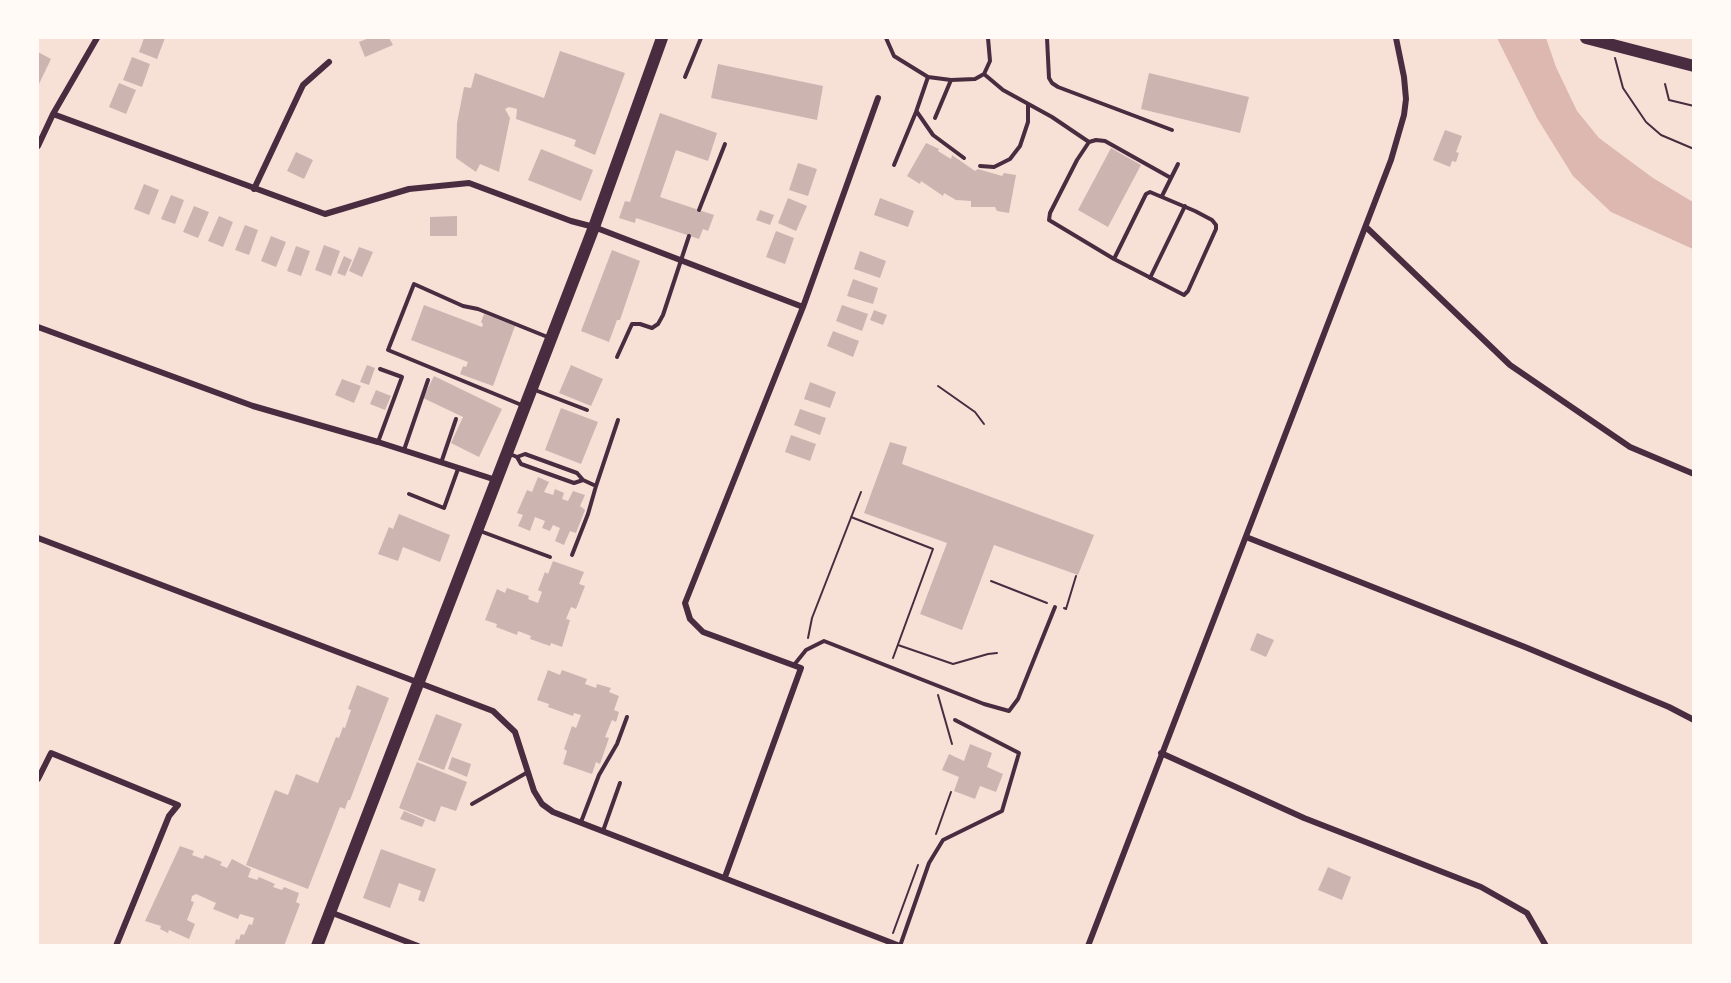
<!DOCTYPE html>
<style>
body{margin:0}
#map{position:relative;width:1731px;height:983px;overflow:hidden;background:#f7e1d7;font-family:"Noto Sans",sans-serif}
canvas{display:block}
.frame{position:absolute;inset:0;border:39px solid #fffaf5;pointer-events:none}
</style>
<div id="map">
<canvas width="1731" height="983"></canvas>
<div class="frame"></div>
</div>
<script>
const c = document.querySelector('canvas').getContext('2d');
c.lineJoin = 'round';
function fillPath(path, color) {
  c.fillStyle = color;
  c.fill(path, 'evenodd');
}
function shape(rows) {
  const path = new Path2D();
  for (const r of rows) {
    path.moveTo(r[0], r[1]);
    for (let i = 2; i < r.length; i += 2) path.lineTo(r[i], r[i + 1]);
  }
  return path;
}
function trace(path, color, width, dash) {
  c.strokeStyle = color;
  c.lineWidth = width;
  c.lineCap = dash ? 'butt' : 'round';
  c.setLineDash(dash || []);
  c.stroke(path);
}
const water = shape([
 [1497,38,1546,38,1556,67,1577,111,1599,138,1653,178,1693,202,1693,249,1611,212,1573,176,1537,118]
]);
const building = shape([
 [144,38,165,38,157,59,139,52],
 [369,38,389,38,393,45,365,57,359,42],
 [560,51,625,73,595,155,574,146,576,140,516,119,517,109,509,107,505,109,510,118,499,172,480,164,476,172,456,158,457,123,464,87,471,88,475,73,544,98],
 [38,52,51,59,38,86],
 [132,57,150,64,142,87,123,80],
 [718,64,823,86,817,120,711,98],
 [1149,73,1249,97,1240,133,1141,109],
 [119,83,136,90,126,114,109,107],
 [660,113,717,133,708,161,676,150,660,197,714,215,708,231,703,229,699,239,636,218,635,223,619,218,625,201,630,202],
 [1445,130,1462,136,1456,152,1459,153,1456,162,1452,161,1450,167,1433,160],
 [926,143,939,149,938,151,951,159,952,155,975,171,978,169,1002,176,1004,173,1016,175,1009,213,997,211,995,207,971,207,971,201,956,200,944,193,943,196,921,181,920,184,907,176],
 [1111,148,1141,165,1108,227,1078,210],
 [541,149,593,170,581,201,528,180],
 [296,152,313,160,304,179,287,171],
 [798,163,817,169,808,196,789,190],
 [144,184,159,190,149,215,134,209],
 [171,195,184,200,175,224,161,219],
 [788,198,807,206,796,231,778,223],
 [880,198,914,211,908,227,874,215],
 [194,206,209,212,198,238,183,232],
 [760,210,774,215,770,225,756,220],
 [219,216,233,222,223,247,208,241],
 [457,216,457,236,430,236,430,217],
 [245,225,258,230,249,255,235,250],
 [776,231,794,238,785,264,766,257],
 [271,236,286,242,276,267,261,261],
 [324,245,340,251,331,276,315,270],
 [296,246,310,251,301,276,287,271],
 [359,247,373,252,362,277,349,271],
 [612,250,640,261,620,320,617,320,609,342,581,331],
 [860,251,886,261,880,278,854,269],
 [344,256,352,260,345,276,337,273],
 [853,279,878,288,873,304,847,296],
 [424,305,482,327,483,324,481,322,484,314,515,326,493,386,460,374,463,366,466,367,468,362,411,340],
 [842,305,868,314,862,331,836,321],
 [874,310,887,315,883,325,870,320],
 [833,331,859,341,853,357,827,346],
 [367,365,375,368,369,385,360,382],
 [571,365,603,379,591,406,559,393],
 [434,376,502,409,479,457,451,443,463,417,423,398],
 [342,379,361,386,354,403,335,395],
 [810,382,836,392,830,408,804,399],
 [376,390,391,396,385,410,370,404],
 [561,408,598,422,581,464,545,450],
 [800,409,826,418,820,435,794,425],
 [791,435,816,444,810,461,785,452],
 [890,442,907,447,902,464,1094,535,1078,575,994,545,962,630,920,614,947,543,864,513],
 [538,477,549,482,544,492,553,495,555,489,564,493,562,499,568,501,573,491,585,495,580,506,585,510,576,533,570,531,564,545,555,541,560,528,553,525,550,531,542,528,545,521,535,517,530,531,518,526,523,515,517,513,527,490,532,492],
 [399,514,450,535,440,562,403,547,398,561,378,554,389,527,393,529],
 [553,561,584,572,579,584,585,586,576,609,571,607,566,619,570,620,562,647,551,643,550,646,530,639,531,636,518,631,517,635,496,627,497,624,485,620,497,589,505,593,507,588,529,596,528,599,538,603,542,592,538,590,545,572,548,574],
 [1257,633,1274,640,1266,657,1250,650],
 [548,670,560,675,562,670,587,679,585,684,596,688,597,684,611,688,609,692,619,696,614,710,619,712,616,722,612,720,605,737,609,738,600,764,596,762,592,774,563,764,567,751,564,749,572,726,576,728,581,715,574,713,573,716,548,707,549,704,537,700],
 [357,685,389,698,350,800,348,800,345,809,340,807,308,889,246,865,275,790,288,795,296,774,318,783,336,737,339,738,343,727,345,728,351,710,348,709],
 [436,714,462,724,444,770,418,760],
 [970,744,992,753,987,767,1003,774,996,792,980,786,975,799,954,791,959,777,942,770,949,754,964,761],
 [452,757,471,764,467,777,448,769],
 [417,762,467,782,456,811,441,806,435,822,399,808],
 [404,811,425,820,422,827,400,819],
 [180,846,194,851,192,855,203,859,205,855,222,862,220,865,227,868,232,859,251,869,248,877,257,880,259,877,275,884,273,887,282,890,284,887,299,893,296,902,300,904,284,946,234,946,236,939,239,940,241,934,244,935,249,924,252,925,254,918,240,914,238,919,213,909,216,903,196,894,192,896,191,901,194,902,187,920,195,924,189,939,169,930,168,933,160,929,161,926,145,921],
 [381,849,436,869,424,902,418,900,421,891,399,883,390,908,363,898],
 [1328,867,1351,877,1342,900,1318,890]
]);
const path = shape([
 [1615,58,1623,88,1646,122,1661,135,1694,149],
 [1665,84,1669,100,1694,106],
 [938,386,975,412,984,424],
 [851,517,933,549,893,658],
 [991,581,1047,603],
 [1064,608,1066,609,1076,576],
 [808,638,812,618,861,492],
 [898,645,953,664,988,654,997,653],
 [938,695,952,744],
 [936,834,951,792],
 [893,933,918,865]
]);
const service = shape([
 [886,38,894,56,928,77,951,80,975,79,984,74,990,61,988,38],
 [1047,38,1049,78,1052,83,1058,87,1172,130],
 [984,74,1003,90,1052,117,1089,142,1077,160,1050,213,1049,220,1114,259,1184,295,1188,291,1216,229,1216,225,1212,220,1195,211,1150,192,1146,194,1114,259],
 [685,77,701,38],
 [917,112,933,135,964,158],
 [935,118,951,80],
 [1089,142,1096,140,1105,141,1171,178],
 [894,165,916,112,928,77],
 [980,166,994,167,1010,159,1020,146,1028,122,1028,105],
 [1162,196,1178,164],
 [699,210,725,144],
 [1150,278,1185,206],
 [617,357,632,324,640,324,652,328,658,324,663,315,689,236],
 [535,390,587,410],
 [524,406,388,350,414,284,463,306,478,309,550,338],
 [378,442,402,377,380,369],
 [404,450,428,380],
 [510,454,517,457,521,464,574,483,583,480,577,473,525,454,517,457],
 [441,463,456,419],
 [583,480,596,486,618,420],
 [409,494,444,508,458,469],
 [480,531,550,557],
 [572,555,588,514,596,486],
 [794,665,806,650,824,641,984,704,1009,711,1018,699,1055,607],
 [472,804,528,772],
 [581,822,599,775,617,744,627,717],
 [603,831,620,783],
 [900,946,929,863,943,840,1002,811,1019,753,955,720]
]);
const minor = shape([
 [53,114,325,214,409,189,469,183,571,221,594,227,803,307],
 [38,146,53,114,97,38],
 [254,189,303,85,329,62],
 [1366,227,1510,365,1630,447,1694,474],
 [38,327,253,406,378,442,496,480],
 [1246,537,1525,647,1669,707,1694,720],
 [38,538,493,711,515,732,534,791,542,804,553,812,900,946],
 [1161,753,1304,818,1481,887,1527,913,1546,946],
 [38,779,51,753,178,805,169,816,116,946],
 [725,877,801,668,703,632,690,619,685,603,803,307,878,98],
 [330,912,418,946],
 [1088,946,1391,160,1404,115,1406,99,1404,77,1396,38]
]);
const secondary = shape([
 [1586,38,1694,66],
 [317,946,594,227,662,38]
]);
fillPath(water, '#dcb8b0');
fillPath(building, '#ccb4b1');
trace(path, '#4a2c40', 2);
trace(service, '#4a2c40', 4);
trace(minor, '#4a2c40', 6);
trace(secondary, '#4a2c40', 12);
</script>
